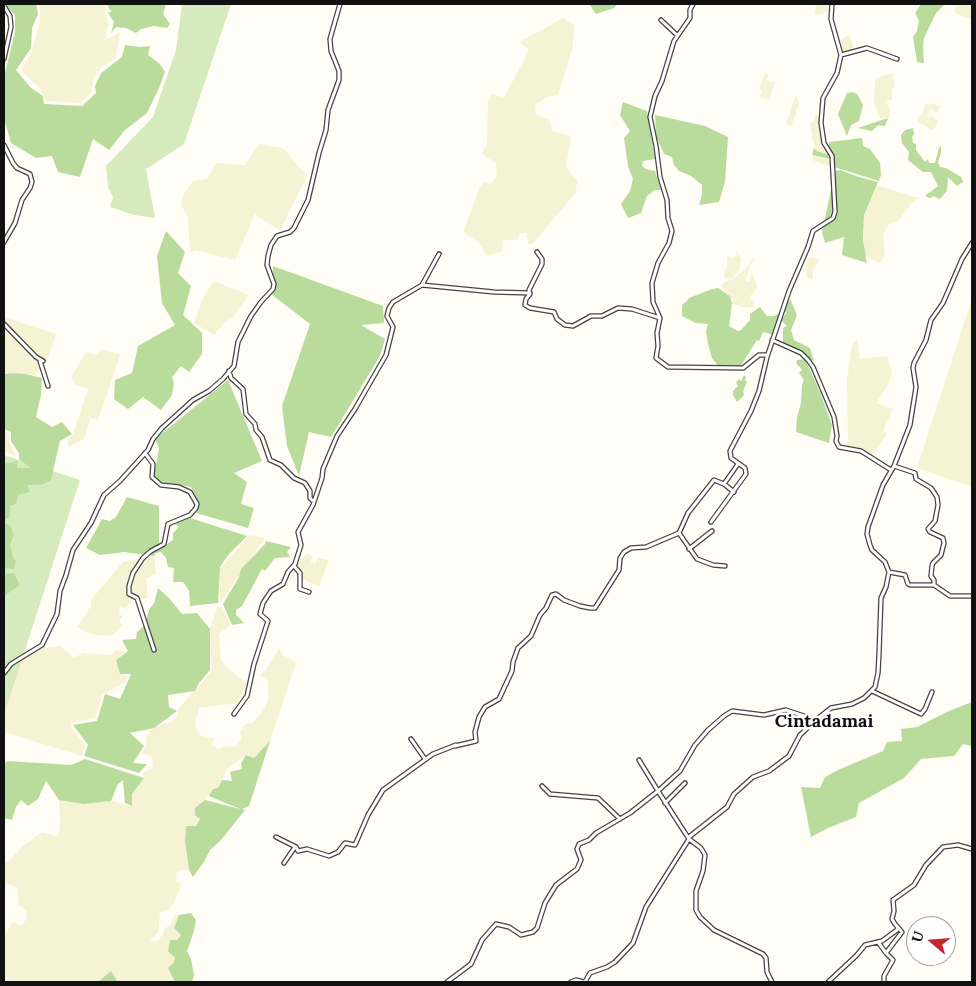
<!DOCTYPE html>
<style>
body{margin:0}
#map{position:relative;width:976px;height:986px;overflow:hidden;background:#fffdf5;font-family:Lora,serif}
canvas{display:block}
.frame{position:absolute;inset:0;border:5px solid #111;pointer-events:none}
.north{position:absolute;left:906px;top:916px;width:50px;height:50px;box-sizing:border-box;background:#fff;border:1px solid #a0a0a0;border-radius:50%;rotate:288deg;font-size:14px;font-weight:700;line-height:20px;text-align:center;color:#111}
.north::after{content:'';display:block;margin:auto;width:18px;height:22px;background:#c4262e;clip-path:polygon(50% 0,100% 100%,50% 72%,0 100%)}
</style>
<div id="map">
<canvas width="976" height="986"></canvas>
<div class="frame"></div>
<div class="north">U</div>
</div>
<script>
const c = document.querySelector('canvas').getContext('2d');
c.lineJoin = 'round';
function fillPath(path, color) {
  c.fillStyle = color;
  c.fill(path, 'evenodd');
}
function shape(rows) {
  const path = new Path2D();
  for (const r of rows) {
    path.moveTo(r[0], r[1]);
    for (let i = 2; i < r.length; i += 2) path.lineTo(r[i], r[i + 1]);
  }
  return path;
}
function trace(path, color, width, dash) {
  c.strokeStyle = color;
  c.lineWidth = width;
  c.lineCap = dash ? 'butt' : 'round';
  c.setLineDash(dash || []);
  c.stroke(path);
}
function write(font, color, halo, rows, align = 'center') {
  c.font = font + ' Lora,serif';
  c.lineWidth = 5;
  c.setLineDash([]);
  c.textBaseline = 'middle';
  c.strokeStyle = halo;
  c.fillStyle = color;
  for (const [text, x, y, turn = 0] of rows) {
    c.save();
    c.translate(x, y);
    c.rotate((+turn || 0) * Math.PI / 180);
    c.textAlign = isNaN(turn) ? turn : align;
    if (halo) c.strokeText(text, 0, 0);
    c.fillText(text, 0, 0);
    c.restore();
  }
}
const farmland = shape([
 [40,4,105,4,105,14,109,25,106,29,107,39,120,32,116,58,101,67,93,79,91,93,80,103,46,101,41,89,21,71,32,51,40,20],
 [816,4,829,4,828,12,824,12,823,14,814,15],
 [958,4,972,4,972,19,956,14,954,10],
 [563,18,574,25,573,45,566,70,558,95,547,97,536,104,535,113,550,121,552,131,571,136,566,167,577,181,576,192,533,244,528,244,526,233,519,233,518,240,503,240,502,251,487,256,478,242,463,232,480,187,484,182,491,184,497,176,496,164,482,154,484,148,487,147,488,101,492,94,504,98,529,50,520,42],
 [850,35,854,49,842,53,838,41],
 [765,73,769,74,766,81,775,82,769,100,760,97,762,90,759,89],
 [893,73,895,89,892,88,892,100,886,100,890,108,890,117,881,119,874,104,875,79,878,80,881,76],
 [795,96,798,98,799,103,792,126,786,125],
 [932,103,941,107,936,113,931,109,927,116,922,115,928,117,930,114,939,122,932,131,918,121,926,104,930,105],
 [816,115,820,116,818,125,821,142,827,151,826,153,816,150,813,140,810,124,814,120],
 [259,144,283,148,307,176,280,231,255,214,235,260,195,250,190,252,188,217,181,205,184,193,193,181,207,179,217,163,245,165],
 [814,155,830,160,830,166,812,160],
 [876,185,918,198,912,203,899,220,889,224,883,234,885,254,880,263,865,256,864,246,864,215],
 [736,251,740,255,741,260,743,258,739,266,740,270,732,278,725,279,724,273,727,266,727,255,731,258,736,257],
 [812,257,819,260,813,270,813,280,807,278,806,270,807,258],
 [752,259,754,260,749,267,748,275,745,279,746,279,746,281,749,282,752,273,756,282,757,288,751,295,750,302,752,299,754,307,741,307,747,299,740,306,732,304,732,300,740,298,732,299,730,295,724,291,721,286,726,281,730,281,726,280,733,279,745,268,744,273],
 [214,281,249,295,232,318,225,322,214,335,194,323,204,296],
 [972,298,972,487,917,468],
 [4,317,56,334,48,358,36,375,4,372],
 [857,339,860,359,887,356,892,372,889,383,876,403,893,409,883,431,887,434,873,455,848,445,847,380,852,345],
 [102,349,120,355,98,420,91,418,84,439,69,447,67,440,73,434,88,389,76,385,71,377,86,352,96,355],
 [4,430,9,434,9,442,16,456,4,452],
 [249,535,265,538,220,603,220,569],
 [307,553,312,556,311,563,315,564,318,558,329,560,319,587,301,578,299,569,294,566,299,559,303,558],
 [154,556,156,574,146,578,148,599,133,599,126,608,120,607,119,612,122,617,119,621,122,625,113,635,106,636,90,634,77,627,91,606,91,600,123,562],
 [217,607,222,607,230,625,219,634,221,660,227,668,248,684,237,703,199,708,195,724,199,735,215,739,211,745,218,749,224,746,235,747,242,738,240,733,245,724,252,723,263,711,268,701,268,681,260,675,266,670,279,649,283,655,296,662,270,741,254,758,246,755,227,769,218,788,207,797,205,796,205,800,195,808,200,819,196,826,186,826,185,841,189,870,183,870,177,872,175,881,181,885,174,902,168,910,160,913,158,933,150,940,157,942,163,934,165,928,170,926,172,919,176,915,179,915,174,928,181,935,177,940,174,962,168,968,175,982,118,982,111,972,98,982,4,982,4,937,12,922,21,926,25,921,27,911,19,905,17,888,4,882,4,864,11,859,22,847,42,832,58,837,60,823,59,800,83,804,111,801,132,806,132,794,144,778,143,772,152,769,153,760,150,756,143,754,147,735,152,728,170,722,178,716,178,709,212,671,210,629],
 [61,646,74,658,83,653,111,655,115,650,125,651,116,660,120,674,128,676,126,682,102,695,95,718,71,723,72,729,85,745,82,756,4,732,4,680,22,659,42,648]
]);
const green = shape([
 [182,4,231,4,184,144,146,169,155,218,134,215,110,207,113,197,108,187,106,166,153,117,176,50],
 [4,455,80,480,4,715]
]);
const forest = shape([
 [5,4,36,4,38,14,32,28,31,48,16,70,30,87,43,96,44,104,82,106,96,93,95,86,101,73,122,57,125,45,139,47,150,46,148,55,160,64,165,72,159,88,147,113,125,130,109,150,93,139,80,177,58,172,52,156,36,158,11,143,5,122,4,77,15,32,15,15],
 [107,4,166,4,163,14,170,24,167,28,154,26,141,29,136,33,126,28,116,27,111,33,114,22,108,13,112,11,109,9],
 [589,4,617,4,614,8,596,14],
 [921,4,945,4,936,13,924,38,923,47,924,63,917,62,913,37,917,31,919,21,915,13],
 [853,92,857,94,863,105,859,121,851,125,847,136,838,114,847,93],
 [623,102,647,111,655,159,643,161,642,166,646,169,655,171,661,190,655,190,647,196,641,213,628,218,621,204,630,191,633,179,628,166,624,138,630,131,620,115],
 [655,115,705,126,728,137,725,182,719,202,699,205,702,194,702,185,691,176,679,171,674,165,672,157,664,154,656,136],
 [888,118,885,126,878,125,872,131,858,128],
 [913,128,914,134,912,137,913,143,916,144,916,150,925,162,928,159,929,163,935,163,939,148,941,146,941,153,938,162,940,167,946,168,961,177,963,182,957,186,948,177,947,191,940,199,933,196,930,198,925,196,938,186,931,172,923,172,908,160,909,152,902,143,901,135,905,130],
 [862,138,863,146,870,149,880,163,881,175,879,181,831,166,831,159,812,155,814,148,817,151,827,154,829,142],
 [840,170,859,177,878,182,864,215,863,240,867,263,842,255,844,237,825,243,822,232,835,171],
 [166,231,185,252,178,273,191,286,183,315,202,333,202,354,189,372,181,366,172,377,174,383,172,395,161,410,143,397,128,409,114,399,115,380,132,373,138,346,175,325,162,303,157,256],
 [273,266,383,306,384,323,361,325,385,339,380,356,331,437,309,432,299,476,287,446,282,406,310,324,271,294],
 [718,288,730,296,732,303,729,326,738,331,741,330,750,320,750,314,760,307,767,316,774,316,780,313,773,335,763,332,759,341,757,340,740,367,719,367,712,358,708,344,706,331,708,324,696,323,682,316,682,305,687,301,689,298,712,289],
 [790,299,797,315,791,330,794,340,810,348,814,361,788,348,783,343,783,328,787,326,781,320,786,313,783,308],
 [805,359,820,392,832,425,829,443,796,432,797,417,801,403,802,384,804,380,799,373,802,370,796,363,797,360],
 [10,373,25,374,42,378,41,395,36,417,52,427,62,422,72,434,60,441,51,480,41,485,27,485,30,492,18,495,16,504,10,506,10,516,4,521,4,473,6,472,4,470,4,464,17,461,17,468,31,468,19,459,19,453,11,441,11,432,4,429,4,374],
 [744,375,746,377,745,380,747,382,743,391,744,395,737,402,733,395,733,391,738,386,736,382,739,379,741,381],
 [228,380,262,461,234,473,247,482,241,504,254,508,248,528,196,513,199,504,191,487,162,482,154,475,159,449,155,439],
 [127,497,159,506,159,544,157,551,173,540,173,533,179,527,175,524,190,518,247,536,229,554,220,567,218,603,190,606,189,591,183,582,173,582,174,568,168,567,166,558,161,552,156,553,154,556,124,552,100,555,86,548,102,519,110,521,116,517],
 [4,522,10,526,14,535,10,544,13,558,16,561,14,569,4,568],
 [266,541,291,547,287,552,290,557,275,558,265,571,262,569,242,606,236,610,236,615,244,623,232,625,223,604,239,577,241,569,265,544],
 [14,573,20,585,4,596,4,574],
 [158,588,169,598,182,614,197,613,210,629,210,670,199,683,195,691,168,695,169,707,177,711,154,728,130,733,144,746,133,763,147,764,139,773,84,756,88,745,73,725,97,721,105,694,120,699,131,674,120,674,116,660,128,651,122,640,136,639,137,632,145,625,149,610,154,603],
 [972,702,972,746,963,744,954,756,921,759,904,778,859,803,856,817,828,828,811,837,801,787,820,788,825,777,838,770,883,751,887,742,902,741,901,729,917,727,949,711],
 [270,741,249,806,242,809,245,810,221,840,210,850,204,862,193,877,189,870,185,841,186,826,196,826,200,819,195,815,195,808,205,800,240,809,209,796,213,789,218,788,222,780,232,781,230,772,242,769,241,763,246,755,254,758],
 [85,759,144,778,132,794,132,806,125,803,123,780,118,784,111,801,83,804,59,800,46,781,38,799,28,806,21,800,16,807,12,820,4,818,4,765,7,761,71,765],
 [191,913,196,920,194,931,187,951,191,959,194,975,192,982,175,982,168,968,174,962,175,958,168,951,170,940,177,940,181,935,174,928,179,915],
 [111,971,118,982,98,982]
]);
const street = shape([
 [4,6,10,16,11,27,4,59],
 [661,20,677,35],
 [841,55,867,48,897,59],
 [4,145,13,163,17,168,30,174,32,182,30,188,22,200,15,223,4,242],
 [537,252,542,259,542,264,529,290,530,294,526,299,525,305,530,308,554,312,557,319,565,325,573,326,591,316,602,316,618,308,632,309,660,318,657,333,658,346,656,358,668,367,743,368,759,355,767,355],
 [422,285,494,292,530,293],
 [660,318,653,302,652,283,658,263,669,243,672,231,668,218,667,200,660,177,656,146,650,117,655,96,662,81,674,41,690,18,690,10,693,4],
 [4,324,36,357,43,361],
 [772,340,801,353,808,360,813,367,834,417,837,436,836,441,839,447,861,451,891,470],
 [40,361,48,386],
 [229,371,231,378,243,389,246,414,255,424,256,430,262,437,270,460,281,465,294,478,305,483,310,491,310,498,314,502],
 [145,453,153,464,152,477,161,485,179,487,190,492,197,504,196,508,190,515,168,524,164,544,151,551,143,558,133,573,129,586,129,594,137,598,154,650],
 [724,484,734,492],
 [711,522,746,474,745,468,731,458,730,451,751,411,759,391,767,357,789,291,808,247,813,231,833,218,835,212,832,156,824,143,821,123,823,98,837,73,841,55,831,19,832,4],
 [679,533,697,559,713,565,725,566],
 [689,549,712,531],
 [294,566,300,573,300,589,309,592],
 [889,572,905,575,908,584,910,585,934,585,934,580,931,576,932,566,933,563,941,555,944,543,943,538,930,532,928,529,935,521,938,505,937,497,931,488,916,479,915,473,894,466],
 [934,585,950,596,972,596],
 [4,673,11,664,42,645,57,614,60,591,66,575,73,550,91,523,104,495,120,481,148,450,153,439,162,428,193,400,209,391,223,379,234,366,238,342,251,316,261,302,273,289,274,284,267,265,268,256,271,245,277,236,290,232,294,228,308,200,319,153,326,130,328,110,339,80,339,71,331,51,330,39,340,4],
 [872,691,921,714,925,709,932,692],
 [234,714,247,696,254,664,268,621,260,614,263,603,271,591,283,584,288,572,295,564,301,545,298,532,313,505,322,478,323,469,337,436,355,409,386,355,393,327,387,316,389,308,393,302,422,285,439,254],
 [411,739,425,759],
 [455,746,476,741,475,732,479,717,485,707,499,699,512,671,513,662,518,648,531,636,540,615,546,608,552,595,556,594,564,600,580,606,590,608,595,608,619,570,620,558,624,552,631,548,646,547,679,533,688,513,714,480,724,484,738,464],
 [542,786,550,794,598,798,620,819],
 [665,803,685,783],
 [276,837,296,847,298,851,307,849,329,856,338,852,345,843,355,845,368,815,383,790,433,754,456,745],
 [689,837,727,807,734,794,753,777,769,771,789,756,800,735,816,720],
 [689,839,701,848,705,855,703,871,696,891,696,910,700,917,714,930,763,954,766,958,767,972,772,982],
 [284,863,295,847],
 [878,942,886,953],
 [447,982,471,964,482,940,496,924,509,927,521,935,533,932,537,928,545,903,556,885,577,869,581,860,577,849,579,844,589,840,596,833,630,813,658,791,639,760],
 [571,982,576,980,584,982],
 [585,982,590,973,607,967,615,962,633,943,646,907,689,839,658,791,680,771,695,745,708,730,724,716,732,711,764,715,786,710,816,720,831,708,852,704,864,698,875,687,878,673,879,654,881,598,886,587,889,572,885,562,872,550,870,545,867,534,868,527,883,485,894,466,910,425,916,387,913,368,914,363,926,340,931,320,943,303,962,259,972,243],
 [828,982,857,955,865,945,882,941,897,930,898,928,897,926],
 [884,982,884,976,893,960,886,953,902,932,895,924,892,919,894,911,893,900,914,885,926,865,943,847,958,845,972,849]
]);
const quarterNames = [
 ["Cintadamai",824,722]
];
fillPath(farmland, '#f6f3d4');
fillPath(green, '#d5ebbd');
fillPath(forest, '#b9dc9c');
trace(street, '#444', 5.5);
trace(street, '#fff', 3);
write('bold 18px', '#111', '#fff', quarterNames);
</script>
